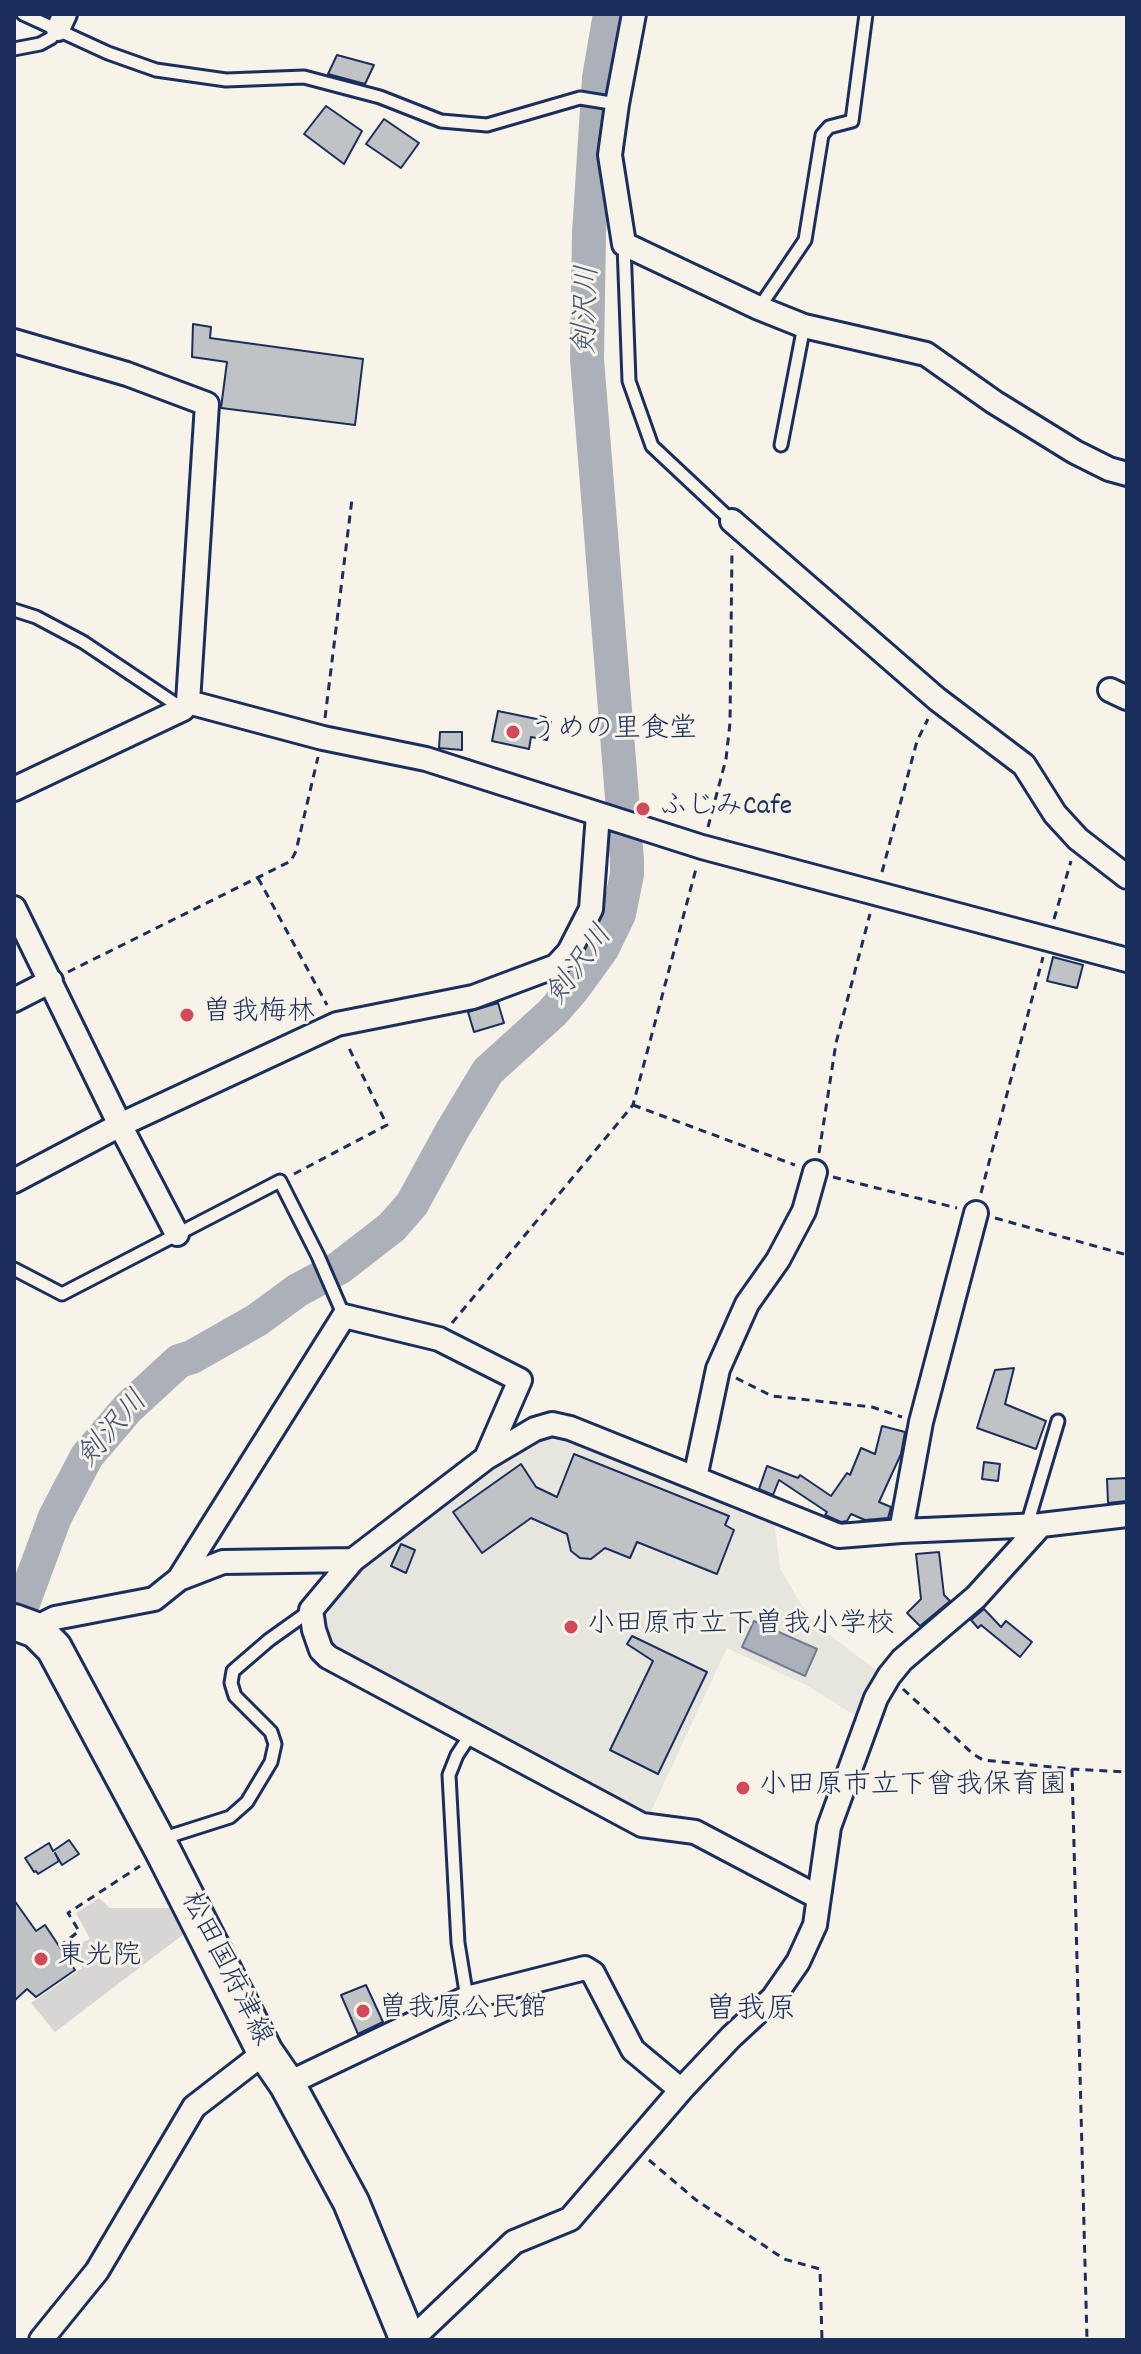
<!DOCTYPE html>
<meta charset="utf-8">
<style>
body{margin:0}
#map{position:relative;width:1141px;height:2354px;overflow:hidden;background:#f7f3e8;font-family:Dekko,sans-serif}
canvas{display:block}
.frame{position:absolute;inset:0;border:16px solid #1b2f5e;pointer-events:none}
</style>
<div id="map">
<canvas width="1141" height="2354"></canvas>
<div class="frame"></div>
</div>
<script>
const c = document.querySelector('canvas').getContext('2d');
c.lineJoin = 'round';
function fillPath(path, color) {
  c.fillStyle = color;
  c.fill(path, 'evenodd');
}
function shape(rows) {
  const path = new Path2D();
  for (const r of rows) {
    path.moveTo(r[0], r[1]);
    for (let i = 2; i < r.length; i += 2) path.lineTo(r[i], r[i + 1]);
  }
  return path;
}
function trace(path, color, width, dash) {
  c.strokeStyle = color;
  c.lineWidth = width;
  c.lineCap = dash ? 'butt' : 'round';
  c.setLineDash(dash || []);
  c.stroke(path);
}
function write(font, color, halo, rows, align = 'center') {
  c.font = font + ' Dekko,"Klee One",sans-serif';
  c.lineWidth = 6;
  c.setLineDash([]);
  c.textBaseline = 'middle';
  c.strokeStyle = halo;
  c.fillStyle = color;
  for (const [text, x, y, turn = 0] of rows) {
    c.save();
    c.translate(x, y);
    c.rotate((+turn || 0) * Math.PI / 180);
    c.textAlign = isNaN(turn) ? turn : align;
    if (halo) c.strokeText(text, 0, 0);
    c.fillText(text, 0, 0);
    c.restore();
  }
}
const built = shape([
 [559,1431,774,1520,780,1568,802,1606,810,1616,835,1639,884,1676,861,1719,808,1686,727,1648,652,1809,653,1820,327,1645,322,1609,355,1566,514,1447]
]);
const green = shape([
 [99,1898,110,1908,168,1908,179,1898,193,1927,55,2032,31,2003,82,1968,68,1949,90,1939,76,1913]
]);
const water = shape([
 [754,1621,817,1649,805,1676,742,1647,754,1621]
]);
const river = shape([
 [22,1606,55,1517,87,1456,128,1408,179,1361,192,1357,257,1320,298,1290,339,1268,392,1227,412,1204,453,1129,488,1071,552,1013,573,989,602,949,619,914,627,874,627,860,587,359,589,233,599,78,610,14]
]);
const building = shape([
 [337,55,374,65,365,84,328,74,337,55],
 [326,106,362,131,344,164,304,134,326,106],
 [384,119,419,143,401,168,366,144,384,119],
 [193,324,211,327,210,338,363,359,355,425,221,408,227,362,192,357,193,324],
 [498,711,551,722,547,740,531,737,529,749,492,741,498,711],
 [440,732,462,732,462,750,439,748,440,732],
 [1053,957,1083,965,1077,988,1047,981,1053,957],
 [498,1003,504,1023,474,1032,468,1012,498,1003],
 [1014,1368,1005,1404,1046,1421,1036,1449,977,1428,995,1370,1014,1368],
 [882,1426,905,1432,901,1454,879,1502,891,1507,888,1518,865,1520,851,1514,847,1521,841,1522,825,1515,827,1512,779,1480,773,1495,759,1489,767,1466,798,1478,800,1475,831,1496,847,1473,850,1475,861,1448,875,1454,882,1426],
 [574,1454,729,1516,725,1525,734,1530,717,1574,637,1542,630,1558,605,1548,591,1559,580,1558,571,1551,567,1534,531,1518,482,1553,453,1512,521,1464,536,1487,557,1497,574,1454],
 [984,1462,1000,1464,998,1481,982,1479,984,1462],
 [1127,1478,1127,1501,1108,1503,1107,1479,1127,1478],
 [401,1544,415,1550,406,1573,391,1566,401,1544],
 [939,1552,944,1595,950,1601,920,1626,907,1613,921,1599,916,1554,939,1552],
 [984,1609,1001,1627,1006,1621,1032,1642,1020,1657,981,1625,978,1628,971,1620,984,1609],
 [632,1636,707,1672,658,1774,610,1750,653,1661,627,1644,632,1636],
 [69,1840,79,1854,62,1865,55,1853,59,1861,38,1874,36,1871,34,1872,25,1858,49,1843,53,1851,69,1840],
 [14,1900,36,1931,45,1925,75,1970,36,1997,27,1989,14,2001,14,1900],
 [366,1985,383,2022,358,2034,341,1995,366,1985]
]);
const path = shape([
 [325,718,352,499],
 [708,827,726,759,730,723,732,549],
 [882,872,917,741,928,719],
 [258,878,327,1005],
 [1054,919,1071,861],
 [68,972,291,861,296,851,318,757],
 [633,1105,795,1165],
 [819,1153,836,1043,870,914],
 [294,1174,387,1125,347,1044],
 [833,1177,957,1208],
 [981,1193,1043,957],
 [995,1218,1127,1255],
 [452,1323,633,1105,697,865],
 [736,1378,772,1396,872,1407,902,1417],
 [903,1689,973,1754,983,1760,1072,1769,1127,1772],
 [1072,1769,1087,2340],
 [59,1947,79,1931,68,1913,140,1866],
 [649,2160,696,2200,784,2259,820,2269,822,2340]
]);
const lane = shape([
 [23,14,108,53,156,70,226,80,304,77,380,97,441,121,487,125,580,98,617,104],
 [14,49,40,44,51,38,58,29],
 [624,245,629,381,652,446,732,521],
 [759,308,805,240,822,135,829,127,852,121,866,14],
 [781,445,804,326],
 [14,610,36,617,83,642,183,709],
 [14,1269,62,1294,280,1181,318,1256,344,1316],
 [1027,1525,1058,1421],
 [161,1839,230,1817,247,1802,271,1762,275,1744,271,1732,235,1696,231,1683,233,1671,269,1640,311,1610],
 [467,1998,458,1943,449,1775,457,1755,471,1734]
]);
const street = shape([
 [634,14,617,104,610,155,624,244,759,308,804,326,926,354,994,402,1075,452,1109,469,1127,474],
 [58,29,65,14],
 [14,341,127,374,207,404,188,702,183,709,14,789],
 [732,521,937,699,1024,765,1055,814,1078,839,1127,877],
 [1110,690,1127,698],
 [188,702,323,738,426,759,702,847,1127,960],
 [14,908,120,1125,177,1234],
 [14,1000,51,981],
 [14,1181,120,1125,337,1024,473,997,556,966,569,952,591,909,598,814],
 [695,1478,718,1369,747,1304,778,1260,804,1211,815,1172],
 [901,1531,921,1422,976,1213],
 [353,1560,311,1610,314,1630,321,1650,328,1657,642,1825,695,1832,818,1897],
 [179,1579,344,1316,439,1339,520,1380,486,1458],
 [36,1630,37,1627,55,1618,154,1599,179,1579,223,1562,353,1560,486,1458,535,1429,552,1424,570,1428,839,1536,901,1531,1041,1525,1127,1515],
 [287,2084,467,1998,585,1968,593,1973,633,2050,681,2090],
 [41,2340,97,2271,194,2107,265,2052],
 [411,2340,514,2242,570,2219,681,2090,731,2037,773,1998,798,1962,815,1925,829,1827,876,1698,889,1676,902,1660,976,1597,1041,1525]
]);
const primary = shape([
 [14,1622,36,1630,54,1648,163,1851,265,2052,287,2084,351,2202,408,2340]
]);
const markers = [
 [513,732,8,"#d1495b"],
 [643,809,8,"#d1495b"],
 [187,1015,8,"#d1495b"],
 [571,1627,8,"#d1495b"],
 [743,1788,8,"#d1495b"],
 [41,1959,8,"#d1495b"],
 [363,2011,8,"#d1495b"]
];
const poiNames = [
 ["うめの里食堂",529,732],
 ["ふじみCafe",659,809],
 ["曽我梅林",203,1015],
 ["小田原市立下曽我小学校",587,1627],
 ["小田原市立下曾我保育園",759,1788],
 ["東光院",57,1959],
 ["曽我原公民館",379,2011]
];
const streetNames = [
 ["松田国府津線",224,1970,63]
];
const waterNames = [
 ["剣沢川",590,310,-88],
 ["剣沢川",582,967,-54],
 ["剣沢川",115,1431,-49]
];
const neighbourhoodNames = [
 ["曽我原",751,2013]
];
fillPath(built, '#e6e5de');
fillPath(green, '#d7d6d4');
fillPath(water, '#acb0b9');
trace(water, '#727c95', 2);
trace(river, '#acb0b9', 34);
fillPath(building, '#c0c3c5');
trace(building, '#1b2f5e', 2);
trace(lane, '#1b2f5e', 17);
trace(street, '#1b2f5e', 28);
trace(primary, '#1b2f5e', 40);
trace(path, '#1b2f5e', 3, [8, 6]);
trace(lane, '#f7f3e8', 11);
trace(street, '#f7f3e8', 22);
trace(primary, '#f7f3e8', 34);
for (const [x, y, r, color] of markers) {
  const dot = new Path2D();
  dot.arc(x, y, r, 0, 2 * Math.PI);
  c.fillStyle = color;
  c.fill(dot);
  trace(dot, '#f7f3e8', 3);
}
write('28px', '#1b2f5e', '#f7f3e8', poiNames, 'left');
write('28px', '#1b2f5e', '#f7f3e8', streetNames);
write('italic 30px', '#465679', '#f7f3e8', waterNames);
write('30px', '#1b2f5e', '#f7f3e8', neighbourhoodNames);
</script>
